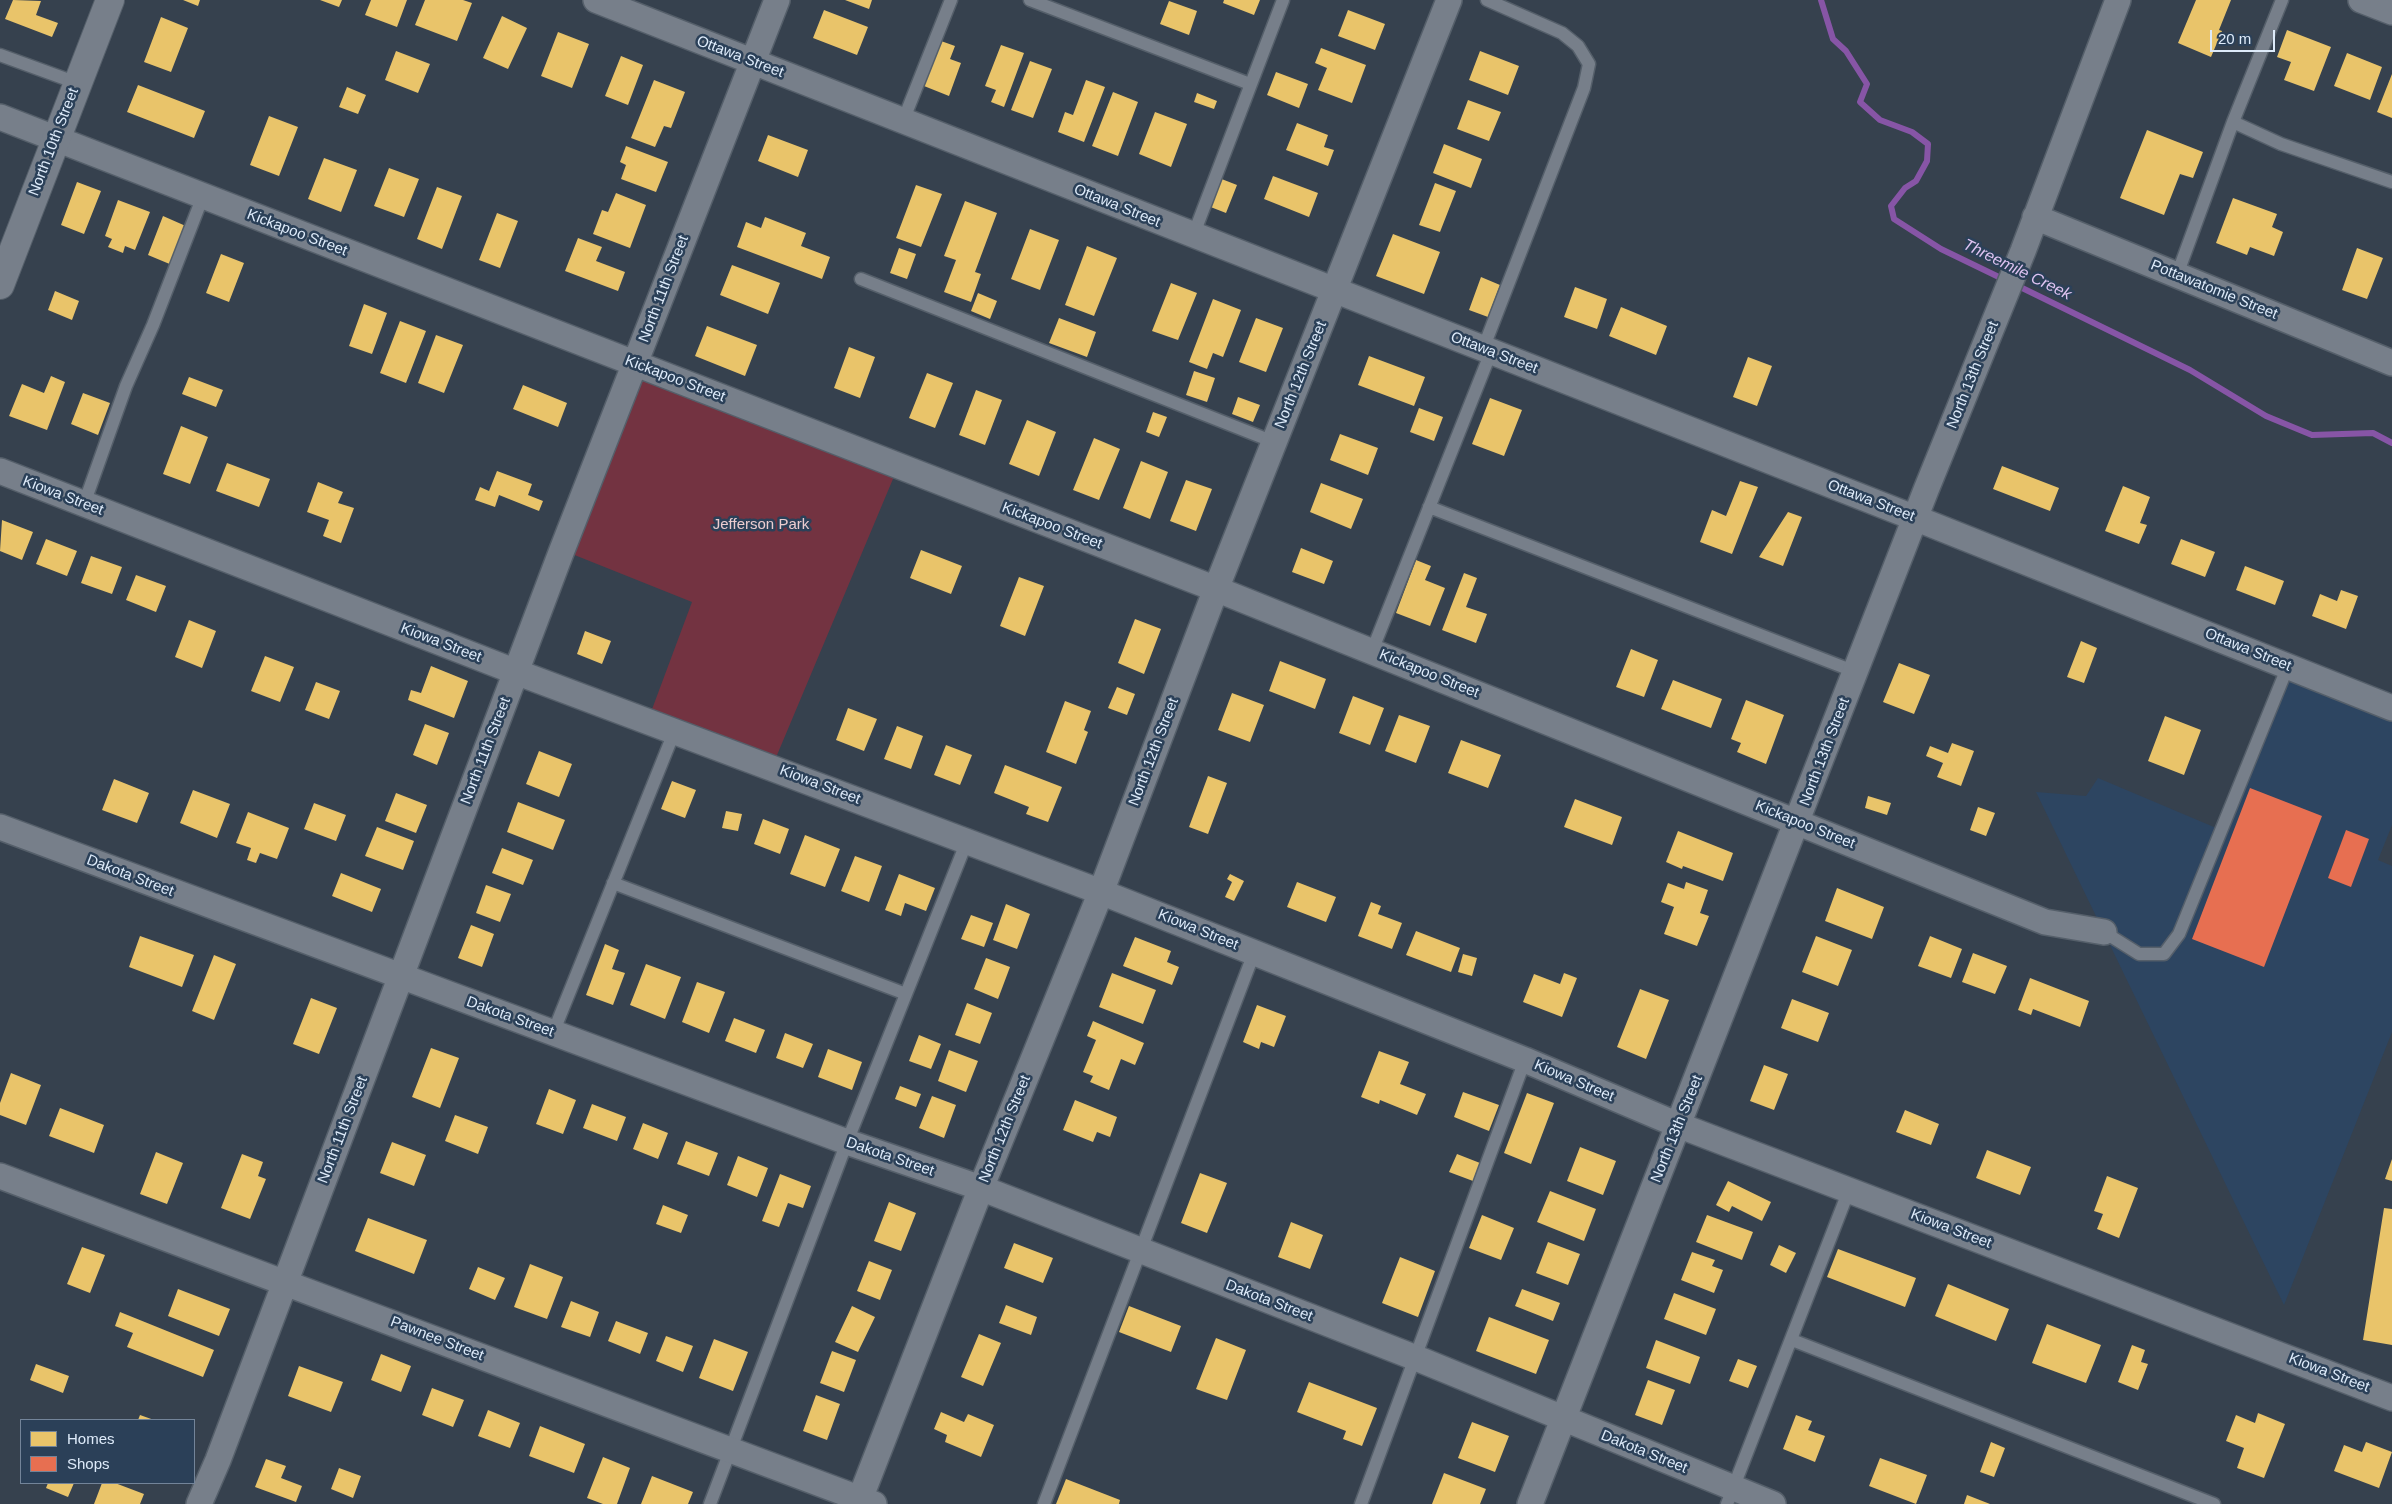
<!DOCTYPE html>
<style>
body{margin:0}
#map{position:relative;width:2392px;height:1504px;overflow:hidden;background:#36414e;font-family:Helvetica,sans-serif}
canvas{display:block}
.legend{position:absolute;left:20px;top:1419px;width:175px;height:65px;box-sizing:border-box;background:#2b4058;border:1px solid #738499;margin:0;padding:6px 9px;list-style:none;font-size:15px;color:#deebfa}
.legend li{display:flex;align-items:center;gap:10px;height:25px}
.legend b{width:25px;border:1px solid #738499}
.scale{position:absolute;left:2210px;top:30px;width:65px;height:22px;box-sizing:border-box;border:2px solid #deebfa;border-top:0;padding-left:6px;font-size:15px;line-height:18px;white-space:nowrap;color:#deebfa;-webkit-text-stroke:4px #2b4058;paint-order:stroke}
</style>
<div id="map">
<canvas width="2392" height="1504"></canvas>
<ul class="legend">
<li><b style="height:14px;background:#e9c46a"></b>Homes</li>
<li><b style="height:14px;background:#e76f51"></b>Shops</li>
</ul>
<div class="scale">20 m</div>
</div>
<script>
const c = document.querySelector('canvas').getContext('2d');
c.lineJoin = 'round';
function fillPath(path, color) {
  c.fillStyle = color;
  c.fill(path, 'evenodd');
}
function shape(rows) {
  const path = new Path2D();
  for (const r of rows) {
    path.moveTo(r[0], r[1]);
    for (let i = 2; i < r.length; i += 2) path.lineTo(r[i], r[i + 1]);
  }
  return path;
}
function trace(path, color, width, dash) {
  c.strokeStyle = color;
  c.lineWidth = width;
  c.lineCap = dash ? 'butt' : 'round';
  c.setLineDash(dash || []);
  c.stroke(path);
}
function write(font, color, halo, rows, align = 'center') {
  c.font = font + ' Helvetica,sans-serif';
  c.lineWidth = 5;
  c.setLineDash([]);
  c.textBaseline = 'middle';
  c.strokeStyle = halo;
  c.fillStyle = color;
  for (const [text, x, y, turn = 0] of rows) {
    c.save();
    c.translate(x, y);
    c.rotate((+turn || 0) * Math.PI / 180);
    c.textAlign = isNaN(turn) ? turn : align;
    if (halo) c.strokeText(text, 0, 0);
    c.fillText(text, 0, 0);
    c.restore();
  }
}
const built = shape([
 [2288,666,2392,708,2392,825,2378,860,2392,866,2392,1032,2284,1305,2036,792,2086,796,2098,778,2221,830]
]);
const green = shape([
 [634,363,898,467,772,767,648,720,692,602,562,550]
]);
const homes = shape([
 [13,0,41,1,36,15,58,23,52,37,5,19],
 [183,0,200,0,198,6],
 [320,0,342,0,339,7],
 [371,0,407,0,397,27,365,15],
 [425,0,463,0,472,3,457,41,415,25],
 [845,0,872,0,869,9],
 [1224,0,1260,0,1254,15,1223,3],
 [2196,0,2231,0,2219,30,2222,31,2211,57,2178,43],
 [1169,1,1197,11,1189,35,1160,24],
 [824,10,868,27,857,55,813,38],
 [1348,10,1385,24,1375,50,1338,36],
 [502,16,527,28,508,69,483,58],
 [161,17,188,28,171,72,144,62],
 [2287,30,2331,47,2314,91,2284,80,2291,62,2277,57],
 [558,32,589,44,572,88,541,76],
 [941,41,955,46,950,59,961,63,949,96,924,86],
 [1001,45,1024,53,1004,107,991,102,996,90,985,86],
 [1321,48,1366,65,1352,103,1318,90,1327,68,1315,63],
 [396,51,430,64,418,93,385,80],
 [1480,51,1519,66,1508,95,1469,80],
 [2347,53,2382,67,2370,100,2334,86],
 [621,56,643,65,628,105,605,96],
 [1030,61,1052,69,1033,118,1011,110],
 [1276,72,1308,84,1299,108,1267,95],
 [2392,74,2392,118,2377,112],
 [654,80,685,92,671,128,664,126,655,147,631,138],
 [1086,80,1105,87,1084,142,1058,132,1065,112,1073,115],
 [138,85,205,111,194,138,127,112],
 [347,87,366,95,358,114,339,107],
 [1113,92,1138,102,1118,156,1092,146],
 [1197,93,1217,101,1214,109,1194,102],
 [1468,100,1501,112,1489,141,1457,129],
 [1155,112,1187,124,1171,167,1139,154],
 [269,116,298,127,279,176,250,165],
 [1297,123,1328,135,1324,147,1334,150,1328,166,1286,150],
 [2147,130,2203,152,2193,178,2180,174,2164,215,2120,198],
 [768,135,808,150,798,177,758,161],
 [1444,144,1482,159,1471,188,1433,173],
 [626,146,668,162,656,192,621,179,626,165,620,162],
 [324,158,357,170,341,212,308,199],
 [389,168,419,179,404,217,374,206],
 [1273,176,1318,193,1309,217,1264,199],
 [1219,178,1237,185,1226,213,1208,206],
 [77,182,101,191,84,234,61,225],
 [1435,183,1456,191,1440,232,1419,225],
 [916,185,942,194,921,247,896,238],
 [437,187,462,196,442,249,417,239],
 [616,193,646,205,630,248,593,234,602,210,608,212],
 [2233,198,2277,214,2272,227,2283,232,2274,256,2250,247,2247,255,2216,243],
 [118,200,150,212,135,250,125,246,123,253,108,247,112,239,105,236],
 [965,201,997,213,975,272,981,274,971,302,944,292,956,260,944,256],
 [497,213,518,221,500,268,479,260],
 [163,216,188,227,172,265,148,255],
 [765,217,806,233,801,246,830,257,822,279,737,247,746,222,761,228],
 [1030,229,1059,240,1040,290,1011,279],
 [1393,234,1440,252,1424,294,1376,276],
 [578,238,602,247,596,261,625,272,618,291,565,271],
 [1087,246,1117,258,1094,316,1065,305],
 [899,248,916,254,907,279,890,273],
 [2357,248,2383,258,2367,299,2342,290],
 [221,254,244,263,229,302,206,293],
 [732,265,780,283,768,314,720,295],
 [1481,277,1500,285,1488,317,1469,310],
 [1171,283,1197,293,1178,340,1152,331],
 [1575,287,1607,299,1597,329,1564,317],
 [55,291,79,301,72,320,48,310],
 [978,293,997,301,990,319,971,311],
 [1213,299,1241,310,1223,357,1213,353,1207,369,1189,362],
 [364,304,387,313,372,354,349,346],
 [1621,307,1667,326,1656,355,1609,336],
 [1059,318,1096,332,1087,357,1049,343],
 [1256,318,1283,328,1266,372,1239,362],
 [400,321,426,331,406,383,380,373],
 [707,326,757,345,745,376,695,356],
 [436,335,463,345,444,393,418,383],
 [849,347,875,357,860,398,834,388],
 [1369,356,1425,377,1414,406,1358,385],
 [1748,357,1772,366,1757,406,1733,397],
 [1194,371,1215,378,1207,402,1186,395],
 [927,373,953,383,935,428,909,418],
 [51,376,65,382,47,430,9,416,22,384,44,393],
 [189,377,223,390,216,407,182,394],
 [523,385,567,403,558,427,513,409],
 [976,390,1002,400,985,445,959,435],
 [83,393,110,403,98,435,71,424],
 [1238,397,1260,405,1253,422,1232,414],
 [1490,398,1522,410,1504,456,1472,444],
 [1419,408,1443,417,1434,441,1410,432],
 [1153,412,1167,417,1159,437,1146,432],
 [1027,420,1056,432,1039,476,1009,464],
 [181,426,208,437,190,484,163,474],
 [1340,434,1378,448,1368,475,1330,460],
 [1094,438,1120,449,1099,500,1073,490],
 [1141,461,1168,472,1150,519,1123,508],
 [227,463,270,479,259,507,216,491],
 [2002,466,2059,488,2050,511,1993,489],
 [497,471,532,484,528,495,543,501,539,511,499,495,495,507,475,500,480,487,489,491],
 [1186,480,1212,489,1196,531,1170,521],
 [1740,481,1758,487,1732,554,1700,542,1712,510,1726,516],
 [318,482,343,492,338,503,354,508,341,543,323,536,329,520,307,512],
 [1321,483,1363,499,1351,529,1310,512],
 [2123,486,2150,497,2140,523,2147,525,2139,544,2105,531],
 [1788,512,1802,517,1783,566,1759,557],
 [2,520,33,532,22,560,0,551],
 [46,539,77,551,67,576,36,564],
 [2181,539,2215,552,2205,577,2171,564],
 [1301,548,1333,561,1324,584,1292,572],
 [921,550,962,566,951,594,910,578],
 [91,556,122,567,112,594,81,583],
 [1416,560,1431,566,1425,580,1445,588,1430,626,1396,613],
 [2245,566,2284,581,2275,605,2236,590],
 [1464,573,1477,578,1466,607,1487,614,1476,643,1442,630],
 [136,575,166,586,156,612,126,600],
 [1019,577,1044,586,1025,636,1000,626],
 [2341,590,2358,596,2346,629,2312,616,2320,594,2337,601],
 [1135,619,1161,629,1144,674,1118,663],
 [189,620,216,631,202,668,175,657],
 [585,631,611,641,602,664,577,654],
 [2081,641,2097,648,2084,683,2067,677],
 [1631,649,1658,660,1644,697,1616,687],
 [265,656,294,667,280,702,251,691],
 [1280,661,1326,679,1315,709,1269,691],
 [1899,663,1930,675,1914,714,1883,702],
 [431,666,468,681,454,718,408,700,411,690,421,693],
 [1673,680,1722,699,1711,728,1661,709],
 [316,682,340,691,329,719,305,710],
 [1117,687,1135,694,1127,715,1108,708],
 [1232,693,1264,705,1250,742,1218,730],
 [1353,696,1384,708,1370,745,1339,733],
 [1746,700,1784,715,1766,764,1737,752,1741,743,1731,739],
 [1065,701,1091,711,1084,730,1088,732,1076,764,1046,752],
 [848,708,877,719,864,751,836,740],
 [1399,715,1430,726,1416,763,1385,751],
 [2165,716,2201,730,2184,775,2148,761],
 [425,724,449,733,437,765,413,755],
 [897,726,923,736,911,769,884,759],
 [1461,740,1501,755,1488,788,1448,773],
 [1952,743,1974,751,1961,786,1937,777,1943,763,1926,756,1930,746,1948,753],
 [946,745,972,755,960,785,934,775],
 [539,751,572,764,559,797,526,784],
 [1005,765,1062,787,1048,822,1026,814,1029,807,994,793],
 [1208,776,1227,783,1208,834,1189,827],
 [114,779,149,793,137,823,102,810],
 [672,781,696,790,685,818,661,809],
 [193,790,230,804,217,838,180,823],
 [396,793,427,805,416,833,385,821],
 [1868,796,1891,803,1887,815,1865,808],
 [1575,799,1622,817,1612,845,1564,827],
 [518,802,565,820,553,850,507,832],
 [314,803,346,815,336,841,304,829],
 [1978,807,1995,813,1986,836,1970,830],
 [726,811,742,814,738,831,722,828],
 [248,812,289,828,277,859,260,853,256,863,247,860,251,848,236,843],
 [763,819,789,829,780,854,754,844],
 [377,827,414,841,403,870,365,856],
 [1678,831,1733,853,1723,881,1683,866,1682,869,1666,862],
 [805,835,840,849,825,887,790,874],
 [502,848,533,860,523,885,492,873],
 [855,856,882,866,869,902,841,891],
 [341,873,381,889,372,912,332,896],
 [899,874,935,888,926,911,905,903,901,916,885,910],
 [1230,874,1244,881,1234,901,1225,897,1232,882,1227,879],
 [1297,882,1336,897,1326,922,1287,907],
 [1686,882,1708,890,1700,913,1709,916,1697,946,1664,934,1674,907,1661,902,1668,883,1684,889],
 [486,885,511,894,500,922,476,913],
 [1837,888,1884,907,1872,939,1825,921],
 [1371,902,1381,906,1378,914,1402,923,1392,949,1358,936],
 [1006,904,1030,914,1017,949,993,940],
 [971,915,993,923,984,947,961,939],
 [471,925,494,934,482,967,458,958],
 [1416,931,1460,948,1451,972,1406,955],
 [140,936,194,955,182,987,129,967],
 [1816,936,1852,950,1838,986,1802,972],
 [1930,936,1962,949,1951,978,1918,966],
 [1135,937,1171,951,1167,962,1179,967,1172,985,1123,966],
 [605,944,619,950,612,969,625,973,613,1005,586,995],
 [1973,953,2007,966,1995,994,1962,982],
 [1463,954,1477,958,1472,976,1458,972],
 [214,955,236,964,214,1020,192,1011],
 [986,958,1010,967,998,999,974,989],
 [646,964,681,977,665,1019,630,1005],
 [1112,973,1156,990,1143,1024,1099,1007],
 [1564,973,1577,978,1562,1017,1523,1002,1534,974,1560,984],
 [2030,978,2089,1001,2080,1027,2033,1009,2031,1015,2018,1010],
 [697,982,725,992,709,1033,682,1022],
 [1640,989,1669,1000,1646,1059,1617,1047],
 [311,998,337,1008,319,1054,293,1044],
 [1792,999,1829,1013,1818,1042,1781,1028],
 [967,1003,992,1013,980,1044,955,1035],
 [1257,1005,1286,1016,1274,1047,1261,1042,1259,1049,1243,1042],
 [734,1018,765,1030,756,1053,725,1041],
 [1093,1021,1144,1043,1135,1065,1121,1059,1109,1090,1090,1082,1093,1076,1083,1072,1096,1040,1087,1036],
 [785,1033,813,1044,803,1068,776,1058],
 [919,1035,941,1044,931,1069,909,1061],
 [431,1048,459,1058,440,1108,412,1097],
 [828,1049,862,1062,852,1090,818,1077],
 [949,1050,978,1061,966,1092,938,1081],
 [1379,1051,1409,1062,1400,1084,1426,1094,1417,1115,1380,1100,1379,1104,1361,1097],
 [1764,1065,1788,1074,1774,1110,1750,1101],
 [11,1073,41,1085,26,1125,0,1115,0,1103],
 [900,1086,921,1094,916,1107,895,1099],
 [549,1089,576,1100,563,1134,536,1124],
 [1463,1092,1499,1105,1489,1131,1454,1117],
 [1527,1093,1554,1103,1531,1164,1504,1153],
 [932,1096,956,1105,944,1138,919,1128],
 [1075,1100,1117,1117,1110,1137,1097,1132,1093,1142,1063,1130],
 [592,1104,626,1117,617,1141,583,1128],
 [60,1108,104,1125,94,1153,49,1136],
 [1905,1110,1939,1124,1931,1145,1896,1132],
 [455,1115,488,1127,478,1154,445,1141],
 [643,1123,668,1133,658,1159,633,1149],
 [686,1141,718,1153,709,1176,677,1164],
 [392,1142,426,1155,414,1186,380,1173],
 [1580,1147,1616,1161,1603,1195,1567,1181],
 [1987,1150,2031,1167,2020,1195,1976,1178],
 [156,1152,183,1163,167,1204,140,1194],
 [242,1154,263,1162,258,1176,266,1179,250,1219,221,1208],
 [1457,1154,1480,1163,1473,1181,1449,1172],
 [738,1156,768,1168,757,1197,727,1185],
 [2392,1159,2392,1181,2385,1179],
 [1200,1173,1227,1183,1207,1233,1181,1223],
 [780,1174,811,1186,803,1208,788,1203,779,1227,762,1221],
 [2107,1176,2138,1188,2119,1238,2097,1229,2103,1214,2094,1211],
 [1728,1181,1771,1202,1762,1221,1732,1206,1729,1212,1716,1205],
 [1550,1191,1596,1209,1584,1241,1537,1222],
 [889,1202,916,1213,901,1251,874,1241],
 [663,1205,688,1215,681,1233,656,1224],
 [2384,1208,2392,1209,2392,1345,2363,1340],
 [1482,1215,1514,1228,1501,1260,1469,1248],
 [1707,1215,1753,1232,1742,1260,1696,1242],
 [368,1218,427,1240,414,1274,355,1251],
 [1291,1222,1323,1235,1310,1269,1278,1257],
 [1548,1242,1580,1254,1568,1285,1536,1273],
 [1014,1243,1053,1258,1043,1283,1004,1268],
 [1779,1245,1796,1253,1786,1273,1770,1265],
 [82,1247,105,1255,90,1293,67,1284],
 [1838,1249,1916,1278,1905,1307,1827,1277],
 [1692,1252,1715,1260,1712,1266,1723,1270,1714,1293,1681,1280],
 [1400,1257,1435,1271,1418,1317,1382,1303],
 [869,1261,892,1270,880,1300,857,1291],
 [530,1264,563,1277,547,1319,514,1307],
 [478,1267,505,1278,495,1300,469,1289],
 [1948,1284,2009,1309,1996,1341,1935,1316],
 [178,1289,230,1309,219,1336,168,1316],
 [1522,1289,1560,1303,1553,1321,1515,1306],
 [1674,1293,1716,1309,1706,1335,1664,1319],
 [571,1301,599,1312,590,1337,561,1327],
 [1006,1305,1037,1317,1031,1335,999,1323],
 [852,1306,875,1317,858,1352,835,1342],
 [1129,1306,1181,1326,1171,1352,1119,1332],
 [120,1312,214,1350,203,1377,127,1347,133,1333,115,1326],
 [1489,1317,1549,1340,1536,1374,1476,1351],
 [616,1321,648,1333,640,1354,608,1341],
 [2047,1324,2101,1345,2086,1383,2032,1363],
 [979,1334,1001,1343,983,1386,961,1377],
 [666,1336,693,1346,683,1372,656,1361],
 [1216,1338,1246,1350,1227,1400,1196,1389],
 [714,1339,748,1352,733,1391,699,1378],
 [1656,1340,1700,1357,1690,1384,1646,1368],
 [2132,1345,2145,1350,2141,1362,2148,1364,2138,1390,2118,1382],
 [832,1351,856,1360,844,1392,820,1383],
 [381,1354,411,1366,401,1392,371,1380],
 [1738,1359,1757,1366,1748,1388,1729,1381],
 [36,1364,69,1376,63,1393,30,1380],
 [299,1366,343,1382,331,1412,288,1396],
 [1648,1380,1675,1390,1662,1425,1635,1415],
 [1309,1382,1377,1408,1362,1446,1343,1439,1346,1431,1297,1412],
 [432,1388,464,1400,453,1427,422,1415],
 [816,1395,840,1404,827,1440,803,1431],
 [488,1410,520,1423,510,1448,478,1436],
 [941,1412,964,1422,968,1414,994,1425,981,1457,945,1442,947,1435,934,1429],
 [2258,1413,2285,1424,2264,1478,2237,1468,2244,1448,2226,1441,2236,1415,2255,1423],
 [140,1415,154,1420,138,1420],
 [1796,1415,1812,1421,1808,1430,1825,1436,1815,1462,1783,1449],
 [1472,1422,1509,1436,1495,1472,1458,1458],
 [540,1426,585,1444,574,1473,529,1456],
 [1991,1442,2005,1448,1994,1477,1980,1472],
 [2366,1442,2392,1452,2379,1488,2334,1471,2344,1445,2362,1452],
 [603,1457,630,1468,617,1504,603,1504,587,1498],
 [1880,1458,1927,1475,1916,1504,1869,1486],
 [266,1459,286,1466,281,1478,302,1486,296,1502,255,1487],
 [339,1468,361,1476,353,1498,331,1489],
 [1444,1473,1486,1489,1480,1504,1432,1504],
 [652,1476,693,1492,688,1504,641,1504],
 [1066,1479,1120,1500,1119,1504,1056,1504],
 [48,1483,74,1483,68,1497,46,1488],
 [102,1483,115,1483,144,1494,140,1504,94,1504],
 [1967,1495,1990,1504,1964,1504]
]);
const shops = shape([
 [2250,788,2322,816,2264,967,2192,939],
 [2346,830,2369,839,2351,887,2328,878]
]);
const stream = shape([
 [1821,0,1833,39,1846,51,1867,84,1860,102,1880,120,1912,132,1928,144,1927,161,1916,181,1905,188,1891,206,1894,219,1941,249,2005,280],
 [2014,284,2190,370,2266,416,2312,435,2373,433,2392,443]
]);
const service = shape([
 [1030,0,1250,84],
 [2282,0,2233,122,2281,144,2392,182],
 [0,55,77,83],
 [903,121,951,0],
 [1193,236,1283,0],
 [2177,275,2233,122],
 [861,279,1274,442],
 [1483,349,1584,88,1589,64,1578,46,1562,33,1487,0],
 [84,504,126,386,153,325,203,196],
 [1429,507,1856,672],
 [1372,651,1491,352],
 [613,883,906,994],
 [2104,932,2139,954,2164,954,2179,934,2288,666],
 [553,1033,675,730],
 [1792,1340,2214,1504],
 [710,1504,847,1142,967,841],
 [1044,1504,1254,953],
 [1361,1504,1525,1060],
 [1727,1504,1849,1190]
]);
const minor = shape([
 [596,0,1915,518,2392,708],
 [2361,0,2392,12],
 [0,117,1216,589,2045,922,2104,932],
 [2035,217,2392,363],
 [0,471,516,672,1101,892,1525,1060,1678,1125,2392,1398],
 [0,827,847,1142,981,1188,1416,1358,1773,1504],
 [0,1176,874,1504],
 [199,1504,218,1460,562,550,777,0],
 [858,1504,981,1188,1101,892,1216,589,1449,0],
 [1530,1504,1926,490,2023,251,2118,0]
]);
const tertiary = shape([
 [0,285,110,0]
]);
const streetNames = [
 ["Ottawa Street",740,57,21],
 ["North 10th Street",54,142,-69],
 ["Ottawa Street",1117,206,22],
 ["Kickapoo Street",297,233,21],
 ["North 11th Street",664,289,-69],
 ["Pottawatomie Street",2214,290,22],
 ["Ottawa Street",1494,353,21],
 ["North 12th Street",1301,375,-68],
 ["North 13th Street",1973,375,-68],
 ["Kickapoo Street",675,379,21],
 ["Kiowa Street",63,496,21],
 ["Ottawa Street",1871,501,21],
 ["Kickapoo Street",1052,526,21],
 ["Kiowa Street",441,643,21],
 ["Ottawa Street",2248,650,22],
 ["Kickapoo Street",1429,674,22],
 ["North 11th Street",486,751,-69],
 ["North 12th Street",1154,752,-69],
 ["North 13th Street",1825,752,-69],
 ["Kiowa Street",820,785,21],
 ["Kickapoo Street",1805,825,22],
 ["Dakota Street",130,876,21],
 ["Kiowa Street",1198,930,22],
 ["Dakota Street",510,1017,20],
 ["Kiowa Street",1574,1081,23],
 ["North 12th Street",1005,1129,-68],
 ["North 13th Street",1677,1129,-68],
 ["North 11th Street",343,1130,-69],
 ["Dakota Street",890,1157,19],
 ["Kiowa Street",1951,1229,21],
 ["Dakota Street",1269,1301,21],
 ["Pawnee Street",437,1339,21],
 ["Kiowa Street",2329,1373,21],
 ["Dakota Street",1644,1452,22]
];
const parkNames = [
 ["Jefferson Park",761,525]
];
const waterNames = [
 ["Threemile Creek",2017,270,26]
];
fillPath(built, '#2d4561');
fillPath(green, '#733341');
fillPath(homes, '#e9c46a');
fillPath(shops, '#e76f51');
trace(stream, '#8755a6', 6);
trace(service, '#555f6a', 15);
trace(minor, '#555f6a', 28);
trace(tertiary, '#555f6a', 30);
trace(service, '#777f8a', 12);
trace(minor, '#777f8a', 25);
trace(tertiary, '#777f8a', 28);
write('15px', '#deebfa', '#2b4058', streetNames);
write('15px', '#eccdd0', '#2b4058', parkNames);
write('italic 16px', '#dec3f1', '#2b4058', waterNames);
</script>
